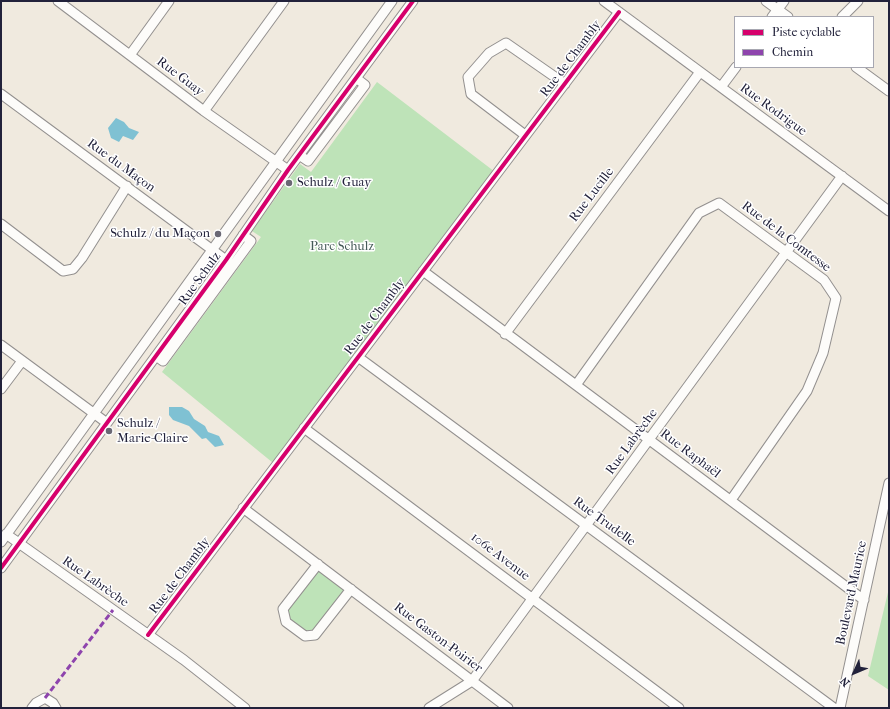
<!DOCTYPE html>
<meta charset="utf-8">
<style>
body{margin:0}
#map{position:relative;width:890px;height:709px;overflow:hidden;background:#f0eadf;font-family:"IM FELL French Canon",serif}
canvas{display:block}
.frame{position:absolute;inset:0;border:2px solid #22223b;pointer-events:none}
.legend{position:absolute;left:734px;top:16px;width:140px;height:52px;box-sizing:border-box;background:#fff;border:1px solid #a7a7b1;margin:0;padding:5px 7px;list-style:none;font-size:12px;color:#22223b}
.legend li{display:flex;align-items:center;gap:8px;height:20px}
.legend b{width:20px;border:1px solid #a7a7b1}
.north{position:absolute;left:834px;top:653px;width:40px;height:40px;-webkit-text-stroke:3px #fff;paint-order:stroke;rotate:226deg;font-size:11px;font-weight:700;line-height:16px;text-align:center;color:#22223b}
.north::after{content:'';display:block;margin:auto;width:14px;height:18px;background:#22223b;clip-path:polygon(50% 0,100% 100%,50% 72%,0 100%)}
</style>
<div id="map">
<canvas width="890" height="709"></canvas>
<div class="frame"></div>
<ul class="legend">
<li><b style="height:5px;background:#d6006c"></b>Piste cyclable</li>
<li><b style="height:5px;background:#8e44ad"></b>Chemin</li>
</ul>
<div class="north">N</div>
</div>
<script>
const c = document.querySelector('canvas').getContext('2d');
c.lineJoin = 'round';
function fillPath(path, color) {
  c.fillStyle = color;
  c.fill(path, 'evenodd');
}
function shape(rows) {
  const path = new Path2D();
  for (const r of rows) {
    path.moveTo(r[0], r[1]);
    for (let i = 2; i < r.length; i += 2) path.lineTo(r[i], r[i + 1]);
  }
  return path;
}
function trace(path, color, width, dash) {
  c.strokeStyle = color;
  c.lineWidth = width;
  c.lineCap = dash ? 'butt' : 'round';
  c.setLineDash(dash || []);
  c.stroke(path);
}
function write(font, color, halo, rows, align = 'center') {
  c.font = font + ' "IM FELL French Canon",serif';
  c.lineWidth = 3;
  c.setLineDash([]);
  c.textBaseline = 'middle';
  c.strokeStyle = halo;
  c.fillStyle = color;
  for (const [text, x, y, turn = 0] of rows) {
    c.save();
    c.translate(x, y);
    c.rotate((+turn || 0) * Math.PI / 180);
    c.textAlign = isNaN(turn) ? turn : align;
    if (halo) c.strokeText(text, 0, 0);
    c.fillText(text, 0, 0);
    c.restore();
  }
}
const green = shape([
 [377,82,499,175,278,467,162,372,261,237,252,231,300,164,311,172],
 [318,564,351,589,315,635,305,636,286,622,283,609],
 [889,588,889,690,868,676]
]);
const water = shape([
 [116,118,124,122,129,128,139,132,133,140,123,136,119,142,111,138,108,128],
 [169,407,182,407,189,411,194,419,205,426,208,432,219,436,224,445,215,447,206,438,202,439,189,426,173,420,169,415]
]);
const minor = shape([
 [58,1,204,111,288,170],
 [604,1,889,211],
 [766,1,788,17],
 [772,17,784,1],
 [842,17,858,1],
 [130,55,169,1],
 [856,67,889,91],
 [721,87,736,67],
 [1,94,226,260],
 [204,111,284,1],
 [525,135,471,94,468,77,489,53,506,43,565,84],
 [299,155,308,161,365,85,356,78],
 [1,224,63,271,73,269,82,258,127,186],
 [423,271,864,600],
 [505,334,700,72],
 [1,345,107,423],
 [156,356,163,361,251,241,243,235],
 [358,357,834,708],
 [576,385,699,213,719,203,824,280,836,298,823,353,807,391,731,500],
 [1,389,22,361],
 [304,428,679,708],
 [243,508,508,708],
 [6,534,184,660,245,708],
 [1,542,392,1],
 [318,564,283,609,286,622,305,636,315,635,351,589],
 [1,568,226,260,288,170,413,1],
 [148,635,619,12],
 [32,708,36,703,45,698,53,703,56,708],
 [429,708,472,681,842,176],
 [840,708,889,483]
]);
const quiet = shape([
 [45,698,113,610]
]);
const cycleway = shape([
 [1,568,226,260,288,170,413,1],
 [148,635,619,12]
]);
const markers = [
 [289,183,4,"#6a6874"],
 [218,234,4,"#6a6874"],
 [109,431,4,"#6a6874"]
];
const streetNames = [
 ["Rue de Chambly",571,59,-53],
 ["Rue Guay",180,77,37],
 ["Rue Rodrigue",773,110,36],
 ["Rue du Maçon",121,166,36],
 ["Rue Lucille",592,195,-53],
 ["Rue de la Comtesse",786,237,37],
 ["Rue Schulz",200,279,-54],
 ["Rue de Chambly",375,317,-53],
 ["Rue Labrèche",632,442,-54],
 ["Rue Raphaël",690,454,37],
 ["Rue Trudelle",604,522,36],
 ["106e Avenue",500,557,37],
 ["Rue de Chambly",180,576,-53],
 ["Rue Labrèche",95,582,35],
 ["Boulevard Maurice",852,593,-78],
 ["Rue Gaston-Poirier",438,638,37]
];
const poiNames = [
 ["Schulz / Guay",297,183],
 ["Schulz / du Maçon",210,234,"right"],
 ["Schulz /",117,424],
 ["Marie-Claire",117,439]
];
const parkNames = [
 ["Parc Schulz",342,247]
];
fillPath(green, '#bee3b8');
fillPath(water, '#7fc1d3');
trace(minor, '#93908f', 11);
trace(minor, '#fdfcfa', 9);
trace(quiet, '#8e44ad', 3, [6, 3]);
trace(cycleway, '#d6006c', 4);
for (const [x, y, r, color] of markers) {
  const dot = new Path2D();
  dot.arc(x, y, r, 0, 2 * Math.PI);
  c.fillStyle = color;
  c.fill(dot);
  trace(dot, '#fff', 1.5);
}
write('13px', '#22223b', '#fff', streetNames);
write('13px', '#22223b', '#fff', poiNames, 'left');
write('13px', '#445a57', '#fff', parkNames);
</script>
